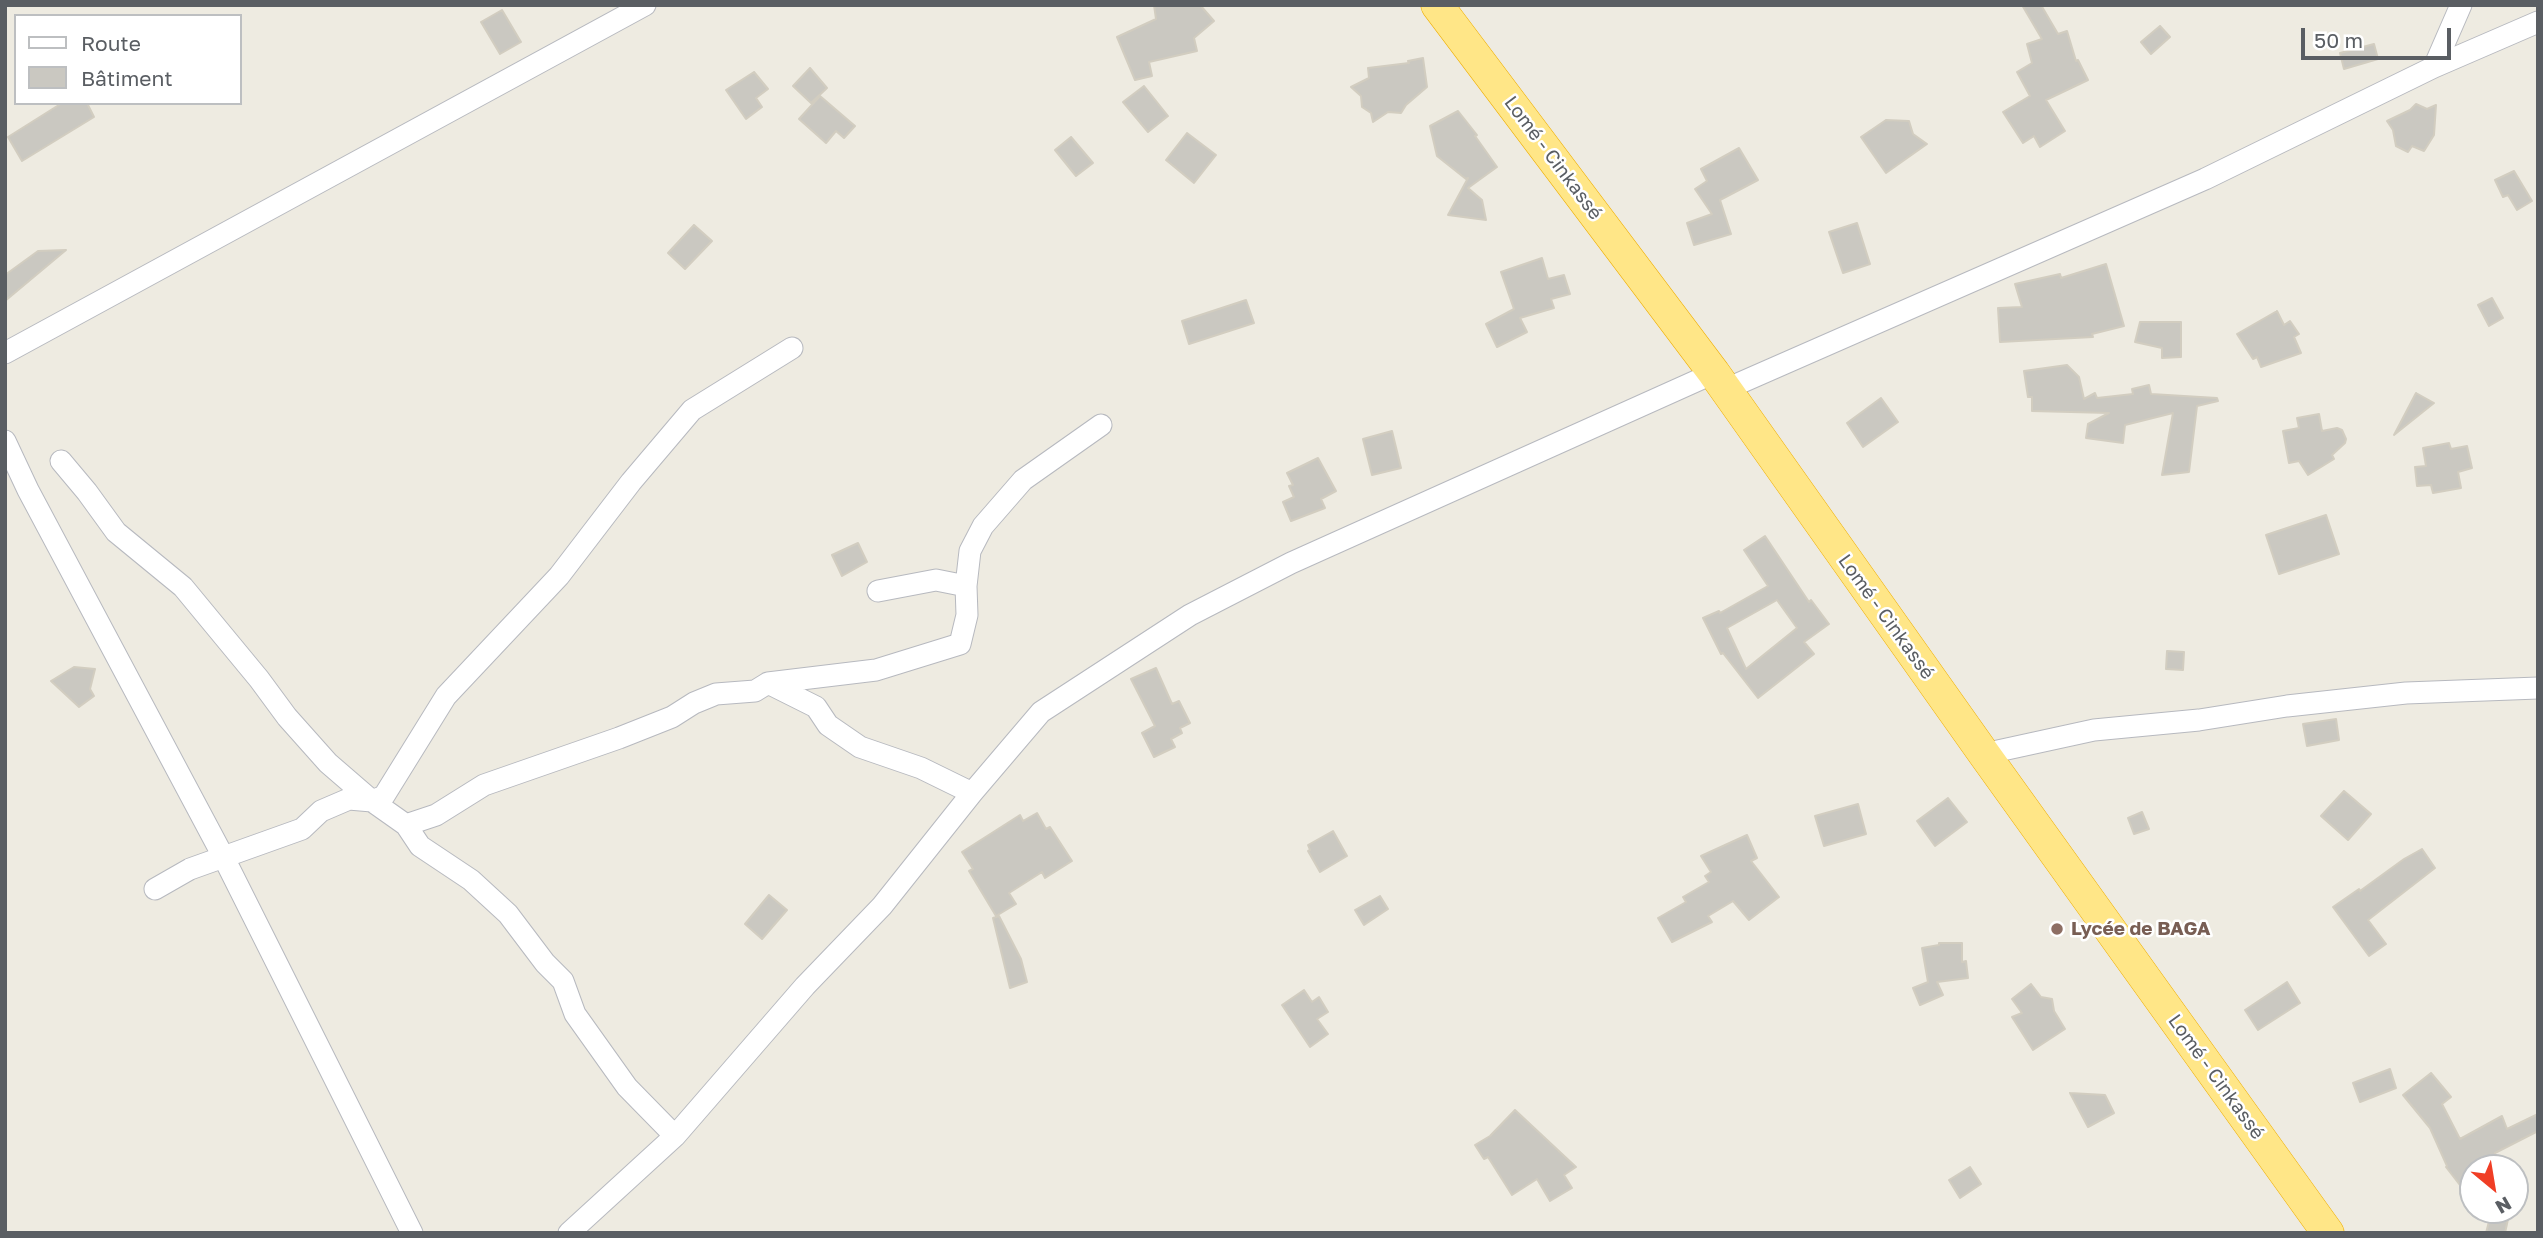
<!DOCTYPE html>
<meta charset="utf-8">
<style>
body{margin:0}
#map{position:relative;width:2543px;height:1238px;overflow:hidden;background:#eeebe1;font-family:"Golos Text",sans-serif}
canvas{display:block}
.frame{position:absolute;inset:0;border:7px solid #5a5e63;pointer-events:none}
.legend{position:absolute;left:14px;top:14px;width:228px;height:91px;box-sizing:border-box;background:#fff;border:2px solid #bdbfc1;margin:0;padding:9px 12px;list-style:none;font-size:21px;color:#5a5e63}
.legend li{display:flex;align-items:center;gap:14px;height:35px}
.legend b{width:35px;border:2px solid #bdbfc1}
.north{position:absolute;left:2459px;top:1154px;width:70px;height:70px;box-sizing:border-box;background:#fff;border:2px solid #bdbfc1;border-radius:50%;rotate:150deg;font-size:19px;font-weight:700;line-height:28px;text-align:center;color:#5a5e63}
.north::after{content:'';display:block;margin:auto;width:24px;height:32px;background:#f03e25;clip-path:polygon(50% 0,100% 100%,50% 72%,0 100%)}
.scale{position:absolute;left:2301px;top:28px;width:150px;height:32px;box-sizing:border-box;border:4px solid #5a5e63;border-top:0;padding-left:9px;font-size:21px;line-height:24px;white-space:nowrap;color:#5a5e63;-webkit-text-stroke:5px #fff;paint-order:stroke}
</style>
<div id="map">
<canvas width="2543" height="1238"></canvas>
<div class="frame"></div>
<ul class="legend">
<li><b style="height:9px;background:#fff"></b>Route</li>
<li><b style="height:19px;background:#cac8c1"></b>Bâtiment</li>
</ul>
<div class="north">N</div>
<div class="scale">50 m</div>
</div>
<script>
const c = document.querySelector('canvas').getContext('2d');
c.lineJoin = 'round';
function fillPath(path, color) {
  c.fillStyle = color;
  c.fill(path, 'evenodd');
}
function shape(rows) {
  const path = new Path2D();
  for (const r of rows) {
    path.moveTo(r[0], r[1]);
    for (let i = 2; i < r.length; i += 2) path.lineTo(r[i], r[i + 1]);
  }
  return path;
}
function trace(path, color, width, dash) {
  c.strokeStyle = color;
  c.lineWidth = width;
  c.lineCap = dash ? 'butt' : 'round';
  c.setLineDash(dash || []);
  c.stroke(path);
}
function write(font, color, halo, rows, align = 'center') {
  c.font = font + ' "Golos Text",sans-serif';
  c.lineWidth = 5;
  c.setLineDash([]);
  c.textBaseline = 'middle';
  c.strokeStyle = halo;
  c.fillStyle = color;
  for (const [text, x, y, turn = 0] of rows) {
    c.save();
    c.translate(x, y);
    c.rotate((+turn || 0) * Math.PI / 180);
    c.textAlign = isNaN(turn) ? turn : align;
    if (halo) c.strokeText(text, 0, 0);
    c.fillText(text, 0, 0);
    c.restore();
  }
}
const building = shape([
 [1154,5,1200,5,1214,21,1194,38,1197,51,1149,62,1152,76,1135,80,1117,37,1156,19,1154,5],
 [2022,5,2041,5,2058,34,2067,31,2076,61,2078,60,2088,80,2046,100,2065,131,2040,147,2034,136,2023,143,2003,112,2030,96,2017,72,2032,63,2027,44,2042,39,2022,5],
 [502,10,521,42,500,54,481,22,502,10],
 [2160,26,2170,37,2151,54,2141,42,2160,26],
 [2374,44,2378,59,2344,69,2340,53,2374,44],
 [1423,58,1427,87,1406,105,1401,113,1388,112,1373,122,1371,113,1362,107,1361,96,1351,87,1369,78,1368,68,1409,63,1408,61,1423,58],
 [810,68,827,88,811,103,793,86,810,68],
 [754,72,768,89,756,98,762,107,746,119,726,90,754,72],
 [1144,86,1168,116,1148,132,1123,102,1144,86],
 [820,96,855,126,844,138,836,131,826,143,799,119,820,96],
 [62,103,87,103,94,117,22,161,8,137,62,103],
 [2416,104,2427,109,2436,105,2434,135,2424,151,2412,146,2408,152,2396,146,2393,130,2387,121,2410,110,2416,104],
 [1458,111,1477,135,1475,136,1497,167,1468,188,1482,200,1486,220,1448,215,1468,178,1466,179,1437,156,1430,126,1458,111],
 [1886,120,1909,121,1913,134,1927,144,1886,173,1861,137,1886,120],
 [1187,133,1216,155,1194,183,1166,160,1187,133],
 [1071,137,1093,163,1076,176,1055,150,1071,137],
 [1739,148,1758,180,1720,200,1731,234,1694,245,1687,223,1712,214,1695,189,1707,181,1701,169,1739,148],
 [2514,171,2532,201,2517,210,2508,195,2503,197,2495,180,2514,171],
 [1857,223,1870,264,1843,273,1829,232,1857,223],
 [694,225,712,241,685,269,668,253,694,225],
 [66,250,5,301,5,275,38,251,66,250],
 [1542,258,1548,279,1564,275,1570,294,1551,299,1554,308,1520,318,1527,332,1497,347,1486,324,1514,309,1501,272,1542,258],
 [2106,264,2124,326,2092,334,2093,337,2000,342,1998,308,2022,307,2015,284,2060,274,2061,278,2106,264],
 [2492,298,2503,318,2489,326,2478,305,2492,298],
 [1246,300,1254,323,1189,344,1182,321,1246,300],
 [2277,311,2284,325,2290,321,2299,334,2294,337,2301,353,2261,367,2257,357,2253,359,2237,334,2277,311],
 [2140,322,2181,322,2181,357,2162,358,2162,348,2135,342,2140,322],
 [2067,365,2079,377,2084,399,2095,393,2097,398,2133,394,2132,389,2149,385,2151,394,2217,398,2218,401,2197,406,2189,472,2162,475,2173,413,2125,425,2123,443,2086,438,2088,424,2109,413,2032,411,2032,397,2028,397,2024,371,2067,365],
 [2416,393,2434,403,2394,435,2416,393],
 [1881,398,1898,422,1863,447,1847,423,1881,398],
 [2319,414,2322,431,2337,428,2342,430,2346,439,2345,443,2332,455,2334,459,2308,475,2299,461,2289,463,2283,431,2299,428,2297,418,2319,414],
 [1392,431,1401,468,1372,475,1363,439,1392,431],
 [2449,443,2451,449,2467,446,2472,468,2458,472,2461,488,2433,493,2431,485,2417,486,2415,467,2426,466,2423,448,2449,443],
 [1318,458,1336,491,1321,499,1325,508,1291,521,1283,502,1294,497,1289,486,1293,485,1287,473,1318,458],
 [2326,515,2339,554,2279,574,2266,535,2326,515],
 [1765,536,1809,602,1811,600,1829,624,1804,642,1814,654,1758,698,1723,653,1721,654,1703,618,1719,611,1720,613,1768,586,1744,550,1765,536],
 [1777,600,1797,628,1746,669,1727,628,1777,600],
 [858,543,867,562,842,576,832,555,858,543],
 [2167,651,2184,652,2183,670,2166,669,2167,651],
 [74,667,95,669,90,689,94,696,79,707,51,681,74,667],
 [1156,668,1172,704,1179,701,1190,723,1180,728,1182,733,1171,739,1175,747,1154,757,1142,733,1155,726,1131,679,1156,668],
 [2336,719,2339,740,2307,746,2303,724,2336,719],
 [2344,791,2371,814,2348,840,2321,816,2344,791],
 [1948,798,1967,822,1935,846,1917,821,1948,798],
 [1858,804,1866,834,1824,846,1815,816,1858,804],
 [2142,812,2149,829,2134,834,2128,818,2142,812],
 [1037,813,1046,829,1050,827,1072,861,1045,878,1042,872,1009,893,1016,904,996,916,969,871,973,869,962,852,1020,815,1023,821,1037,813],
 [1333,831,1347,856,1320,872,1308,851,1310,850,1308,845,1333,831],
 [1747,835,1757,858,1751,861,1779,897,1749,920,1733,901,1708,916,1712,922,1672,942,1658,918,1686,902,1683,897,1709,882,1705,876,1711,872,1701,856,1747,835],
 [2422,849,2435,868,2368,920,2386,944,2369,956,2333,907,2359,889,2360,891,2404,859,2422,849],
 [769,895,787,910,762,939,745,924,769,895],
 [1380,896,1388,909,1364,925,1355,910,1380,896],
 [999,916,1021,959,1027,982,1010,988,993,918,999,916],
 [1939,943,1962,943,1962,962,1966,961,1968,978,1937,982,1943,995,1920,1005,1913,988,1928,982,1922,948,1939,945,1939,943],
 [2287,982,2300,1003,2258,1030,2245,1010,2287,982],
 [2031,984,2041,997,2052,999,2054,1011,2065,1029,2033,1050,2012,1017,2022,1013,2012,999,2031,984],
 [1304,990,1312,1002,1319,997,1328,1012,1317,1019,1328,1034,1310,1047,1282,1005,1304,990],
 [2390,1069,2396,1088,2360,1102,2353,1083,2390,1069],
 [2431,1073,2451,1097,2442,1104,2460,1139,2502,1116,2507,1129,2538,1114,2538,1131,2495,1153,2502,1168,2473,1168,2473,1202,2446,1167,2447,1166,2430,1128,2403,1095,2431,1073],
 [2070,1093,2105,1095,2114,1113,2088,1127,2070,1093],
 [1515,1110,1576,1167,1564,1175,1572,1188,1550,1201,1537,1179,1512,1195,1488,1157,1484,1159,1475,1145,1490,1136,1515,1110],
 [1970,1167,1981,1184,1960,1198,1949,1180,1970,1167],
 [2492,1210,2510,1210,2505,1233,2486,1233,2492,1210]
]);
const minor = shape([
 [2434,67,2461,5],
 [5,353,645,5],
 [1724,390,2205,179,2434,67,2538,22],
 [5,441,28,490,224,858,412,1233],
 [61,461,87,492,116,532,183,587,259,679,287,717,328,763,372,801,406,825,420,846,471,880,508,914,545,963,563,981,575,1014,627,1087,675,1136],
 [966,586,970,551,983,526,1023,480,1101,425],
 [768,683,876,670,960,644,967,615,966,586,936,580,878,591],
 [1984,754,2094,730,2199,720,2287,706,2406,693,2538,688],
 [406,825,436,815,484,785,619,738,672,717,694,703,716,694,755,691,768,683,816,707,828,725,860,747,921,768,972,793],
 [155,889,190,869,302,829,321,811,349,799,372,801,384,796,446,696,559,576,631,482,692,410,792,348],
 [569,1233,675,1136,805,986,882,906,972,793,1041,712,1190,615,1291,563,1714,373]
]);
const highway = shape([
 [1437,5,1714,373,1984,754,2328,1233]
]);
const markers = [
 [2057,929,7,"#8d6e63"]
];
const streetNames = [
 ["Lomé - Cinkassé",1553,158,53],
 ["Lomé - Cinkassé",1886,617,54],
 ["Lomé - Cinkassé",2216,1077,54]
];
const educationNames = [
 ["Lycée de BAGA",2071,929]
];
fillPath(building, '#cac8c1');
trace(building, '#d2cdc0', 2);
trace(minor, '#b7b9bf', 23);
trace(highway, '#efae00', 33);
trace(minor, '#fff', 21);
trace(highway, '#ffe687', 32);
for (const [x, y, r, color] of markers) {
  const dot = new Path2D();
  dot.arc(x, y, r, 0, 2 * Math.PI);
  c.fillStyle = color;
  c.fill(dot);
  trace(dot, '#fff', 2.5);
}
write('19px', '#5a5e63', '#fff', streetNames);
write('bold 19px', '#785e54', '#fff', educationNames, 'left');
</script>
